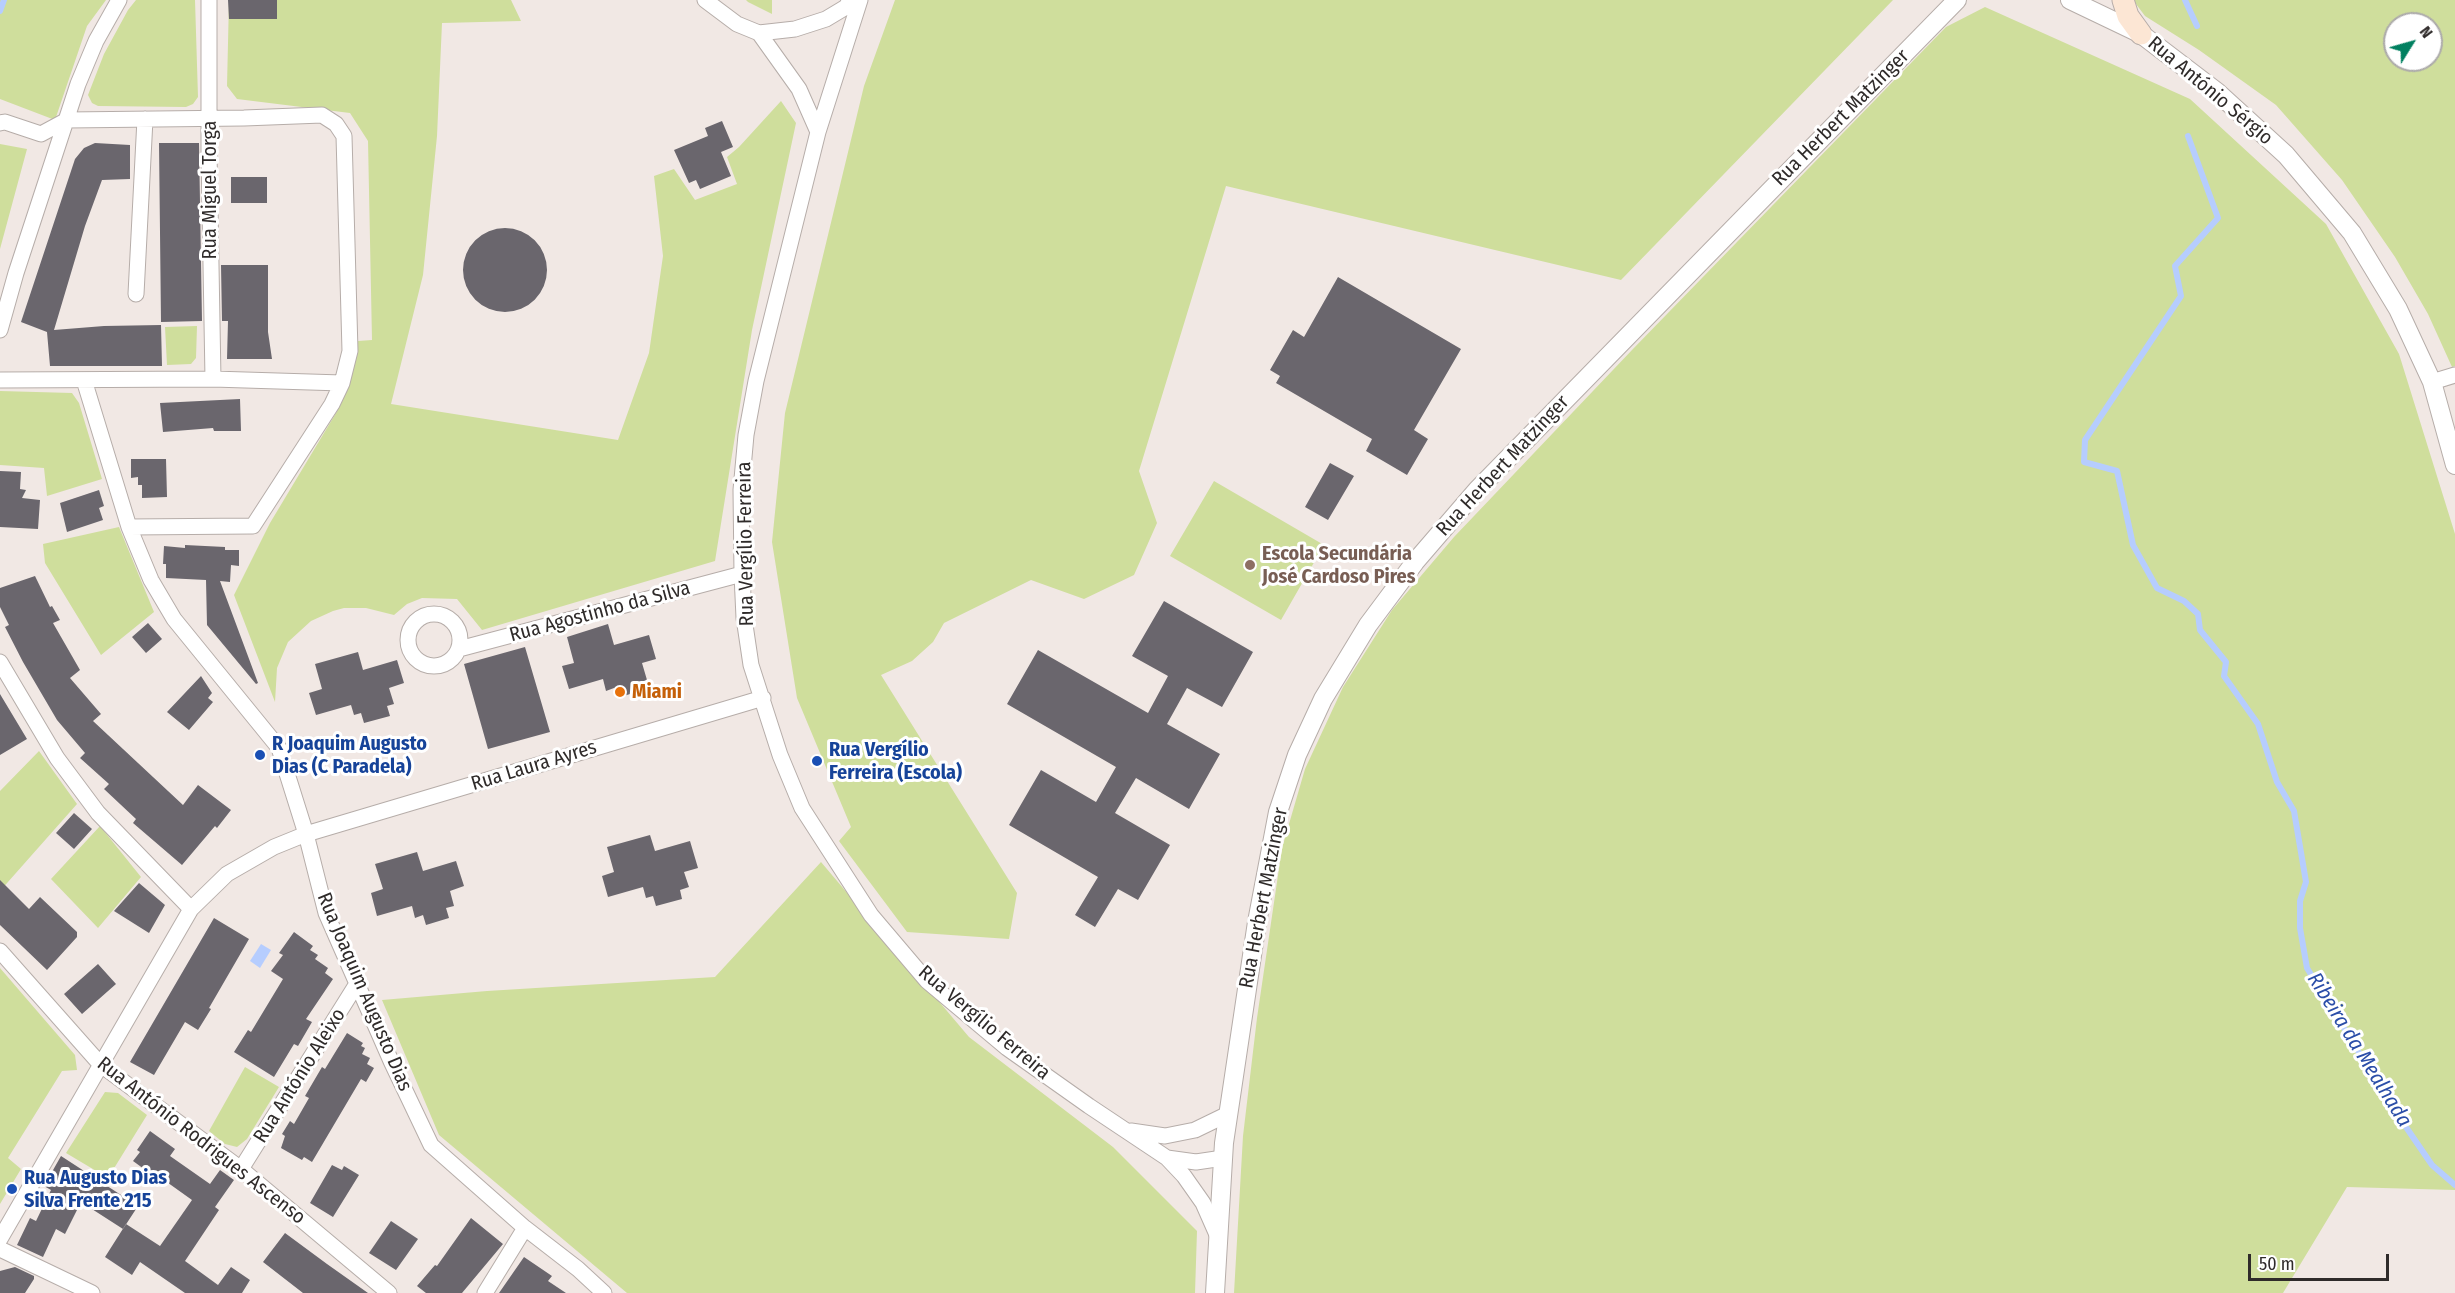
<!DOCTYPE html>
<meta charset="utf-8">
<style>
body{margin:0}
#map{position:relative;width:2455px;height:1293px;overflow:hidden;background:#f1e8e4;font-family:"Fira Sans Condensed",sans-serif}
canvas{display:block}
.north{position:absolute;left:2383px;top:12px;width:60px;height:60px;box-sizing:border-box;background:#fff;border:2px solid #acaaaa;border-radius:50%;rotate:53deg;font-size:16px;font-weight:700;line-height:24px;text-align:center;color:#2f2b2a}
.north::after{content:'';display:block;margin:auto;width:21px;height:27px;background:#018060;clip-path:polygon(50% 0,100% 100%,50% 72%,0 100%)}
.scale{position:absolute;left:2248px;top:1254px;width:141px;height:27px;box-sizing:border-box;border:3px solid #2f2b2a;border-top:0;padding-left:8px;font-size:18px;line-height:21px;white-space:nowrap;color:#2f2b2a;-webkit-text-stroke:4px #fff;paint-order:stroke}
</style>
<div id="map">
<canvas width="2455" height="1293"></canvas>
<div class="north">N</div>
<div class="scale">50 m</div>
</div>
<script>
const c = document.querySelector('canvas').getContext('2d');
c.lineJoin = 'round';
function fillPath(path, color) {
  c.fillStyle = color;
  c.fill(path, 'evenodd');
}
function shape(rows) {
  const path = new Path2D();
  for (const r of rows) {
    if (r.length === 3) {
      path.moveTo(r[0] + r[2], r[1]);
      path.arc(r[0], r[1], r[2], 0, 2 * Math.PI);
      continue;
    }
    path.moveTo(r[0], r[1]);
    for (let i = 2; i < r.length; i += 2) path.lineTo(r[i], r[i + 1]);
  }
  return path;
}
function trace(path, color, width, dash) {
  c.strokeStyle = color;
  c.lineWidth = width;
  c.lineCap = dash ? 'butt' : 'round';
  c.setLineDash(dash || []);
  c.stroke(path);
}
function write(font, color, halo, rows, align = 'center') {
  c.font = font + ' "Fira Sans Condensed",sans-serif';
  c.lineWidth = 6;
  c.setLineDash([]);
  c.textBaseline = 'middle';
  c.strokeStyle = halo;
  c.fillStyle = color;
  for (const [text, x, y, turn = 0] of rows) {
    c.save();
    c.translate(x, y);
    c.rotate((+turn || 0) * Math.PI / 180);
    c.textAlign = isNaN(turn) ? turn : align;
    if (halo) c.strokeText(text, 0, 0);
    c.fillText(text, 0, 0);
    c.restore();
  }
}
const green = shape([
 [0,0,106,0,87,26,55,120,0,99],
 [136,0,195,0,198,97,193,104,186,107,98,106,92,103,88,95,104,54,128,10],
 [229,0,511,0,521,21,442,23,437,136,423,275,391,404,618,440,649,353,663,256,654,176,674,169,695,200,737,184,727,157,739,147,781,101,796,123,752,330,715,561,482,630,457,599,422,598,407,604,394,615,366,608,344,608,333,611,311,621,288,642,277,668,275,702,234,595,270,523,336,413,357,356,358,341,372,340,368,141,350,113,237,99,227,86],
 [746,0,772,0,772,14,748,2],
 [895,0,1893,0,1621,280,1226,186,1139,471,1157,523,1134,575,1084,599,1031,580,944,623,933,642,912,661,881,675,1017,893,1009,939,907,932,839,841,851,827,797,698,772,542,785,413,864,86],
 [2133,0,2455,0,2455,366,2452,367,2428,314,2395,257,2342,180,2276,105,2199,50,2145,16],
 [2395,24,2431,24,2431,60,2395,60],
 [1985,7,2190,99,2326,224,2399,354,2455,534,2455,1190,2347,1187,2283,1293,1234,1293,1243,1136,1257,1018,1282,848,1305,769,1343,687,1392,610,1454,537,1632,350,1946,27],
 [0,144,27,149,0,249],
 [197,326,196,358,191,364,167,365,165,327],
 [0,391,72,393,79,403,102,479,47,496,44,468,0,465],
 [1214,481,1324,545,1281,620,1170,556],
 [119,527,154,612,101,655,45,563,43,544],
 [39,751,77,804,0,891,0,791],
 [100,826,141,877,98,928,51,879],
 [821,862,969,1037,1113,1147,1197,1231,1195,1293,627,1293,439,1135,382,1000,487,991,715,977],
 [0,968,75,1055,77,1070,62,1071,8,1158,21,1169,0,1204],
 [245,1067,279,1087,247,1139,237,1147,225,1144,209,1131],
 [105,1092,118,1093,147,1115,108,1178,66,1153]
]);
const water = shape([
 [261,944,271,950,260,968,250,961]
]);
const stream = shape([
 [2185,0,2197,26],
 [0,11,4,0],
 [2188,136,2218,218,2175,266,2181,296,2085,440,2084,462,2117,471,2133,545,2157,588,2184,601,2198,614,2200,630,2226,662,2224,676,2258,724,2277,782,2294,811,2306,882,2300,901,2300,928,2307,968,2395,1111,2432,1165,2455,1185]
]);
const building = shape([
 [228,0,277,0,277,19,229,19],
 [722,121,733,147,721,152,731,176,700,189,696,180,689,183,674,150,708,136,705,128],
 [95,143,130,145,130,179,102,180,85,226,54,330,104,326,161,325,162,366,50,366,47,332,21,322,75,159,84,148],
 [159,143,199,143,202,321,161,322],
 [231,177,267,177,267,203,231,203],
 [505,270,42],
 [221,265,268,265,268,332,272,359,227,359,228,321,222,321],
 [1338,277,1461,349,1414,430,1428,439,1407,475,1366,451,1372,439,1276,383,1280,376,1270,370,1293,330,1304,337],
 [240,399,241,431,214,431,213,428,163,432,160,403],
 [131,459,166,459,167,497,142,498,142,485,138,485,138,477,131,478],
 [1330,463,1354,476,1328,520,1305,507],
 [0,471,21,472,20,489,26,490,22,498,40,500,38,529,0,527],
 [99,490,104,506,99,508,103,520,67,532,60,503],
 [185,545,225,547,225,550,239,550,239,566,231,565,230,582,220,581,258,683,256,684,207,625,206,580,166,578,166,564,163,564,164,546,185,548],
 [35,576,50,607,52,606,60,620,53,623,80,670,70,678,101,714,93,721,183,805,198,785,231,810,217,828,215,826,182,865,133,823,136,819,104,789,109,784,80,758,85,753,57,720,23,662,5,627,9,625,0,607,0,588],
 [1164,601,1253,652,1222,707,1187,688,1167,724,1220,754,1189,809,1136,778,1115,813,1170,845,1138,900,1118,889,1095,927,1075,915,1098,877,1009,825,1041,770,1096,802,1116,767,1007,704,1038,650,1148,713,1168,676,1132,656],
 [148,623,162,639,146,653,132,637],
 [608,624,614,645,649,635,656,659,642,663,647,680,637,683,640,691,617,698,614,688,606,691,603,679,569,689,562,666,574,663,567,637],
 [525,647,550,732,488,749,464,664],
 [358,652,363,670,397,660,404,683,389,688,394,704,387,706,390,716,364,723,361,713,354,715,351,705,316,715,309,693,322,689,315,664],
 [201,676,212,693,208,698,213,702,189,730,167,712],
 [0,694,27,739,0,755],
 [74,813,92,829,74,849,56,833],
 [650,835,655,851,690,841,698,868,684,872,689,887,680,890,682,899,656,906,653,896,646,898,643,887,608,897,602,876,614,872,607,847],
 [417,852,423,871,456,861,464,886,450,891,454,906,446,908,449,918,426,925,423,915,415,918,412,906,377,916,371,893,383,889,375,864],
 [0,880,29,909,40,897,77,932,77,937,47,970,0,925],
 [139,883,165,905,149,933,114,911],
 [214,918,249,939,209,1008,211,1009,198,1030,185,1022,154,1075,130,1062],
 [294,932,313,946,310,950,318,955,315,959,328,968,325,973,333,979,306,1019,312,1022,298,1046,294,1044,274,1077,234,1052,248,1030,251,1032,283,979,271,971,283,955,279,953],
 [98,964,116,984,82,1014,64,994],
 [347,1033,363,1043,361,1046,365,1048,362,1054,370,1058,367,1064,374,1068,366,1082,361,1079,312,1162,304,1157,302,1160,281,1148,285,1136,282,1134,290,1121,294,1124,309,1098,305,1096,322,1067,325,1069],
 [150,1131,175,1149,170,1156,210,1184,220,1170,234,1180,215,1207,219,1210,185,1261,218,1285,231,1267,250,1280,242,1293,185,1293,140,1262,132,1275,105,1257,126,1224,160,1246,192,1200,157,1175,155,1177,133,1161,140,1152,137,1150],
 [61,1156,138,1206,123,1229,81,1202,65,1234,56,1229,43,1257,17,1245,30,1218,36,1221,51,1190,44,1186],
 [332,1165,342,1170,344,1166,359,1175,333,1217,310,1203],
 [471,1218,503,1244,462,1293,426,1293,417,1286,435,1265,437,1266],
 [391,1221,418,1239,396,1270,369,1253],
 [285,1233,327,1264,368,1293,303,1293,263,1262],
 [524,1257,552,1276,548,1281,566,1293,499,1293],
 [15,1267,34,1276,34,1279,25,1293,0,1293,0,1271]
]);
const minor = shape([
 [209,0,209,151,213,379],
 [705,0,737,24,759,33,795,29,826,19,846,7,850,0],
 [860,0,818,132,756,381,746,435,741,490,742,574,744,618,751,665,780,755,802,808,871,915,927,981,1007,1048,1089,1106,1167,1158,1184,1176,1203,1203,1218,1237],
 [759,33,799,89,818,132],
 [0,123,5,122,41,134,67,120,244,118,322,115,336,124,344,136,350,351,342,383,332,404,253,526,129,527],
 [136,294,145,119],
 [0,330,16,273,78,84,96,41,119,0],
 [0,380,213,379,342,383],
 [84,380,129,527,151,580,174,619,279,748,306,834,326,913,391,1061,431,1145,525,1228,578,1269,604,1293],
 [2432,382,2455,375],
 [434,640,26],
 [459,649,742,574],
 [0,662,57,758,98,813,191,909],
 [0,951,101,1065,241,1169,389,1293],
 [1131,1131,1165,1136,1195,1130,1228,1114],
 [1167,1158,1196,1162,1223,1158],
 [241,1169,358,982],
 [0,1239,191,909,227,874,274,847,306,834,763,698],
 [0,1249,92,1293],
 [485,1293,525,1228]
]);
const tertiary = shape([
 [2070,0,2141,34,2217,92,2286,155,2352,233,2398,309,2432,382,2455,465],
 [1215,1293,1224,1143,1257,922,1278,812,1297,755,1323,699,1368,625,1415,562,1477,490,1957,0]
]);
const secondary = shape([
 [2123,0,2128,16,2141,34]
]);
const markers = [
 [1250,565,6,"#8d6e63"],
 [620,692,6,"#e8710a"],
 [260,755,6,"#1a4fb4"],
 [817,761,6,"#1a4fb4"],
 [12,1189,6,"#1a4fb4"]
];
const streetNames = [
 ["Rua António Sérgio",2210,91,40],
 ["Rua Herbert Matzinger",1841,118,-45],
 ["Rua Miguel Torga",210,190,-90],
 ["Rua Herbert Matzinger",1503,466,-47],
 ["Rua Vergílio Ferreira",746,544,-91],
 ["Rua Agostinho da Silva",600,612,-15],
 ["Rua Laura Ayres",534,766,-17],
 ["Rua Herbert Matzinger",1264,898,-79],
 ["Rua Joaquim Augusto Dias",364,992,67],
 ["Rua Vergílio Ferreira",984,1023,40],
 ["Rua António Aleixo",300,1076,-58],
 ["Rua António Rodrigues Ascenso",201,1141,38]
];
const educationNames = [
 ["Escola Secundária",1262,554],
 ["José Cardoso Pires",1262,577]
];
const foodNames = [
 ["Miami",632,692]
];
const transitNames = [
 ["R Joaquim Augusto",272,744],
 ["Dias (C Paradela)",272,767],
 ["Rua Vergílio",829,750],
 ["Ferreira (Escola)",829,773],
 ["Rua Augusto Dias",24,1178],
 ["Silva Frente 215",24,1201]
];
const waterNames = [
 ["Ribeira da Mealhada",2359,1050,58]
];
fillPath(green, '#cfde9c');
fillPath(water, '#b6cdfe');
trace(stream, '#b6cdfe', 6);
fillPath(building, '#6a666d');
trace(minor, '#b6ada9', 17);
trace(tertiary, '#b6ada9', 20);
trace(secondary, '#b6ada9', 23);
trace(minor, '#fff', 15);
trace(tertiary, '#fff', 18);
trace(secondary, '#fce6d4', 21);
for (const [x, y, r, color] of markers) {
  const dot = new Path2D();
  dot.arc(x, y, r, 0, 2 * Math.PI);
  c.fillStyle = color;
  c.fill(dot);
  trace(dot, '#fff', 2);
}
write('20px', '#2f2b2a', '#fff', streetNames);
write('bold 20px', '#785e54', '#fff', educationNames, 'left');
write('bold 20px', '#c56008', '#fff', foodNames, 'left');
write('bold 20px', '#164399', '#fff', transitNames, 'left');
write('italic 21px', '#2b4ea8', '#fff', waterNames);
</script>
